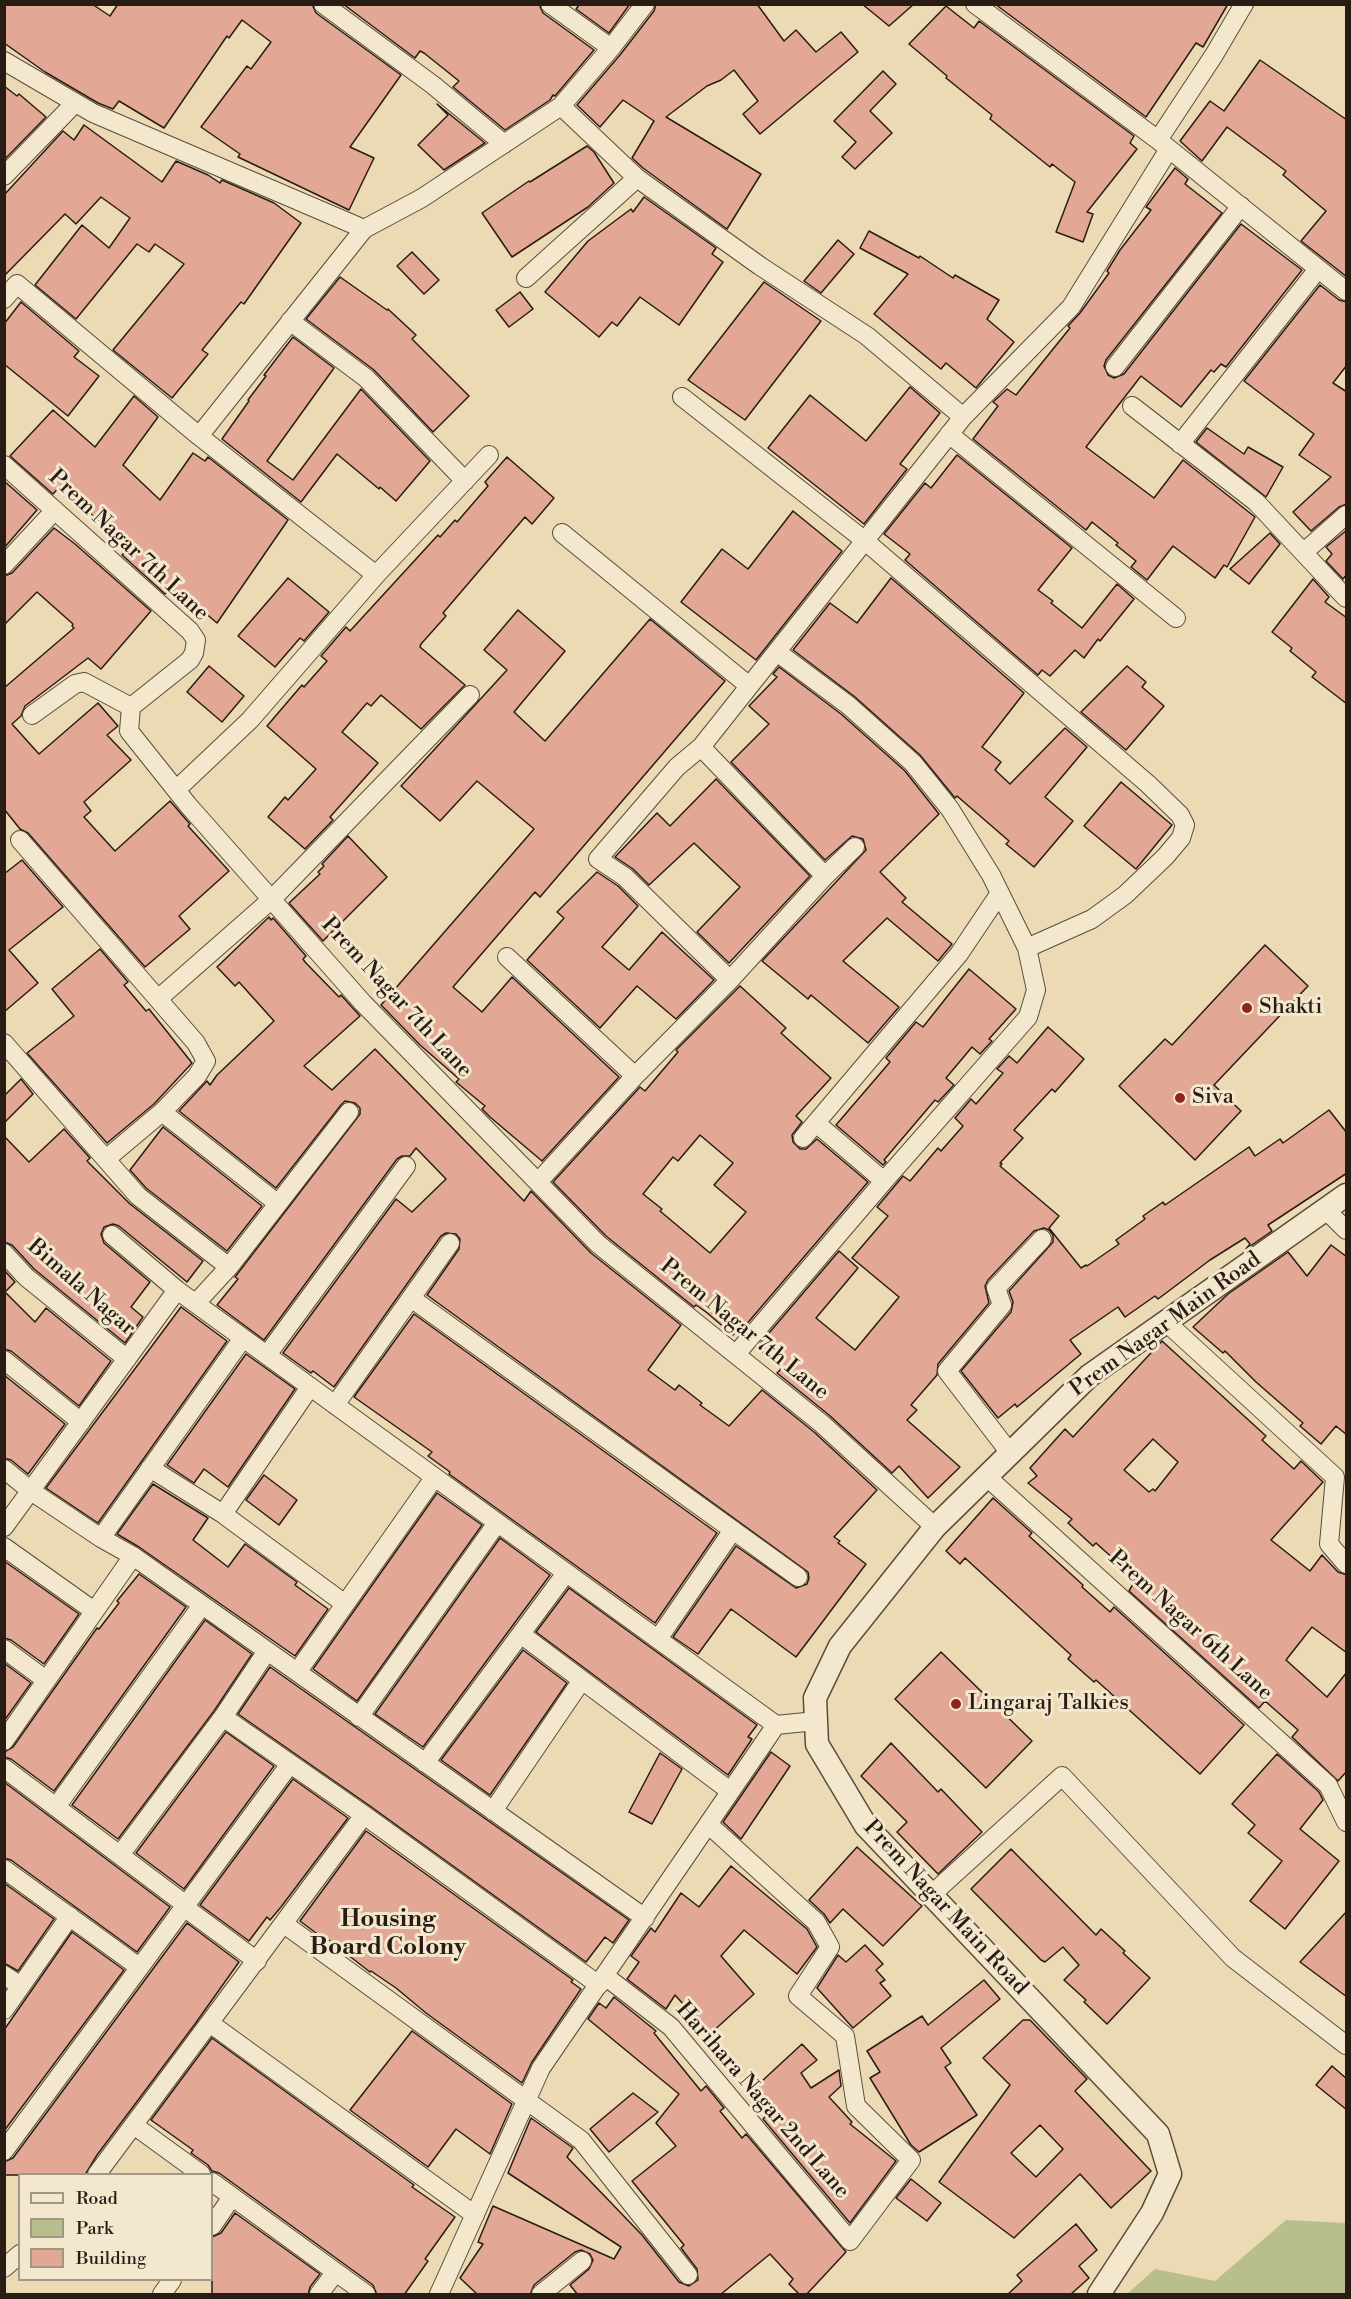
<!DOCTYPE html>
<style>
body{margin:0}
#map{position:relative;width:1351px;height:2299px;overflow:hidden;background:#ecdab4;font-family:"Libre Bodoni",serif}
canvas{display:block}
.frame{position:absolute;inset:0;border:6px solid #291c14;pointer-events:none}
.legend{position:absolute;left:18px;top:2173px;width:195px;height:108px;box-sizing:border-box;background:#f3e7ce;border:2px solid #a29684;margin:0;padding:8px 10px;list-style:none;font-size:18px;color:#291c14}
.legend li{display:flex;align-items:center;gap:12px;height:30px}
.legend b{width:30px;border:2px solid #a29684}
</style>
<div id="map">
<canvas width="1351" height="2299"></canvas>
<div class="frame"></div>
<ul class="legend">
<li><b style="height:8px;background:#f3e7ce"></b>Road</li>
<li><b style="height:16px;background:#b8bf8c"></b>Park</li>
<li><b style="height:16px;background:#e3a796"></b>Building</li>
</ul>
</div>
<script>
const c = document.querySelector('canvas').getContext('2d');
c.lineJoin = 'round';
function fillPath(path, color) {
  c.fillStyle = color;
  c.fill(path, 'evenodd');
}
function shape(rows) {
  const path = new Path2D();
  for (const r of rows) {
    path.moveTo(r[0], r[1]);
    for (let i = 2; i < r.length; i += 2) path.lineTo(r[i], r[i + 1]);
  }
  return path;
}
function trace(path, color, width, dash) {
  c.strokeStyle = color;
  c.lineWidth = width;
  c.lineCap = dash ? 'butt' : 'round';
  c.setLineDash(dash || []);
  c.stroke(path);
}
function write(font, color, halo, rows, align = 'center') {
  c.font = font + ' "Libre Bodoni",serif';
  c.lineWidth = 6;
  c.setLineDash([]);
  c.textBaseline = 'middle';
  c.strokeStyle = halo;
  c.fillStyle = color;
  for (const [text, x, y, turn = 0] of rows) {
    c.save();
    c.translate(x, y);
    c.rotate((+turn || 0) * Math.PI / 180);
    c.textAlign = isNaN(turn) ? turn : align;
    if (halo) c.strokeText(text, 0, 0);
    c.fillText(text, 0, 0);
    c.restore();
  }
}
const green = shape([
 [1286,2220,1346,2223,1346,2294,1127,2294,1155,2269,1215,2281]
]);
const building = shape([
 [4,4,92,4,110,16,118,4,312,4,316,13,401,75,350,147,374,158,349,210,238,157,240,154,201,127,247,66,251,69,271,42,242,20,229,38,227,36,164,128,119,101,113,109,98,103,45,72,4,43,4,4],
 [343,4,539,4,543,13,594,50,555,96,553,95,550,100,505,130,453,87,459,81,424,53,420,51,415,58,343,4],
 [580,4,630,4,609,33,576,9,580,4],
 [656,4,757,4,784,41,796,30,816,52,841,32,858,52,760,134,743,114,758,101,734,70,721,80,707,86,666,117,761,174,727,229,643,168,632,158,654,121,623,100,600,127,577,105,620,55,654,11,656,4],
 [862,4,914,4,889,26,862,4],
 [995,4,1228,4,1203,47,1196,43,1146,117,995,4],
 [946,6,974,28,979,21,1134,136,1130,143,1137,149,1087,212,1093,214,1083,242,1056,232,1075,182,1052,164,1050,167,990,119,992,115,946,78,947,76,909,44,946,6],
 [1260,60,1347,120,1347,277,1301,241,1326,211,1283,175,1286,171,1227,127,1202,161,1180,141,1210,101,1224,111,1260,60],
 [883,71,896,84,870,111,892,133,855,169,842,157,856,142,834,121,883,71],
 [4,86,17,96,19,94,46,117,5,159,4,86],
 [437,104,485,143,444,170,418,145,448,115,437,104],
 [84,125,162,182,176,161,208,175,220,183,222,180,274,203,301,223,244,304,241,302,202,350,208,354,172,398,113,350,184,264,155,244,149,252,137,244,76,319,35,285,82,225,109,248,130,218,101,197,76,224,65,214,4,276,4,195,63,131,74,140,84,125],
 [587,146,594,152,614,183,588,207,512,257,482,213,529,181,530,182,587,146],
 [1175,168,1188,179,1185,184,1222,213,1106,360,1104,366,1108,375,1114,378,1124,374,1241,224,1302,270,1226,367,1221,364,1214,372,1211,370,1181,407,1141,376,1086,447,1154,498,1183,460,1255,517,1227,567,1224,565,1215,578,1173,546,1147,580,1131,567,1136,561,1116,545,1118,543,1092,522,1086,530,973,439,998,406,993,402,1007,389,1016,395,1070,328,1068,326,1080,313,1109,273,1107,271,1120,250,1151,210,1146,207,1175,168],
 [644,197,716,248,712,254,723,262,679,325,640,297,617,326,612,322,599,337,545,292,588,241,631,209,633,212,644,197],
 [869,231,919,258,920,256,953,278,955,275,999,300,987,319,1014,342,976,388,946,363,941,369,874,314,908,274,860,248,869,231],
 [838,240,854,254,821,293,804,281,838,240],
 [412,252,439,280,424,294,397,266,412,252],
 [340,277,387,310,388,309,416,335,412,339,469,396,433,432,374,370,306,319,340,277],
 [764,282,821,321,745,420,688,380,764,282],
 [1320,285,1339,300,1347,302,1347,365,1333,383,1347,392,1347,504,1339,507,1311,531,1293,512,1331,477,1299,455,1314,434,1244,381,1320,285],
 [520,292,533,309,509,327,496,310,520,292],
 [21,302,79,351,74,357,99,376,68,416,4,364,4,324,21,302],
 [293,337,334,368,267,461,293,480,361,389,430,461,396,501,380,487,379,489,337,454,301,502,222,439,249,401,248,400,266,376,264,375,293,337],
 [910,387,940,413,900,464,907,469,864,524,768,448,810,395,866,441,910,387],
 [134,396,158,417,123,465,160,500,193,453,205,461,208,457,288,520,217,623,198,607,195,610,171,589,165,594,122,555,131,545,105,522,103,525,60,486,53,494,10,456,53,410,95,447,134,396],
 [1207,428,1244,454,1248,447,1283,467,1266,497,1196,442,1207,428],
 [957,455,1072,548,1038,590,1053,601,1051,603,1082,628,1117,584,1134,599,1100,641,1098,639,1084,658,1075,650,1050,676,1042,670,1038,675,905,560,910,554,884,534,925,483,931,488,957,455],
 [507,457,554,498,532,524,525,517,443,613,446,616,421,644,420,647,465,685,421,729,381,695,371,706,367,703,342,732,378,763,330,817,333,820,305,849,268,817,285,797,288,800,316,769,267,726,302,685,304,687,327,661,321,656,346,627,350,631,438,535,440,537,455,520,457,522,488,486,485,482,507,457],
 [4,481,37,510,4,548,4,481],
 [793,511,842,551,756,660,681,602,722,549,748,569,793,511],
 [54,528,75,544,151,611,101,669,88,658,25,706,21,716,12,724,39,754,98,703,118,726,107,735,131,760,84,802,91,811,84,817,115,851,170,801,190,824,188,826,229,871,179,916,190,929,145,967,28,833,20,829,4,809,4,688,74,628,72,626,73,624,37,592,4,625,4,576,12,573,54,528],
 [1347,530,1347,574,1343,579,1326,561,1332,554,1326,547,1347,530],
 [1270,533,1280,544,1249,584,1230,569,1270,533],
 [288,578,329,612,304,641,300,638,275,667,238,636,288,578],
 [891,578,1024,693,982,747,1001,762,995,770,1010,784,1065,728,1087,747,1045,797,1073,821,1034,867,1006,844,1009,841,957,796,955,798,920,755,855,697,793,650,830,603,857,623,891,578],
 [1313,579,1329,597,1325,602,1347,618,1347,704,1312,677,1316,672,1290,651,1292,648,1272,632,1313,579],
 [518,610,565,651,514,712,545,741,650,619,725,681,540,897,535,892,453,987,482,1012,512,977,619,1077,542,1161,490,1117,482,1109,485,1106,456,1082,459,1079,420,1045,381,1005,534,829,477,781,440,821,401,786,507,670,484,650,518,610],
 [209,666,244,696,222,722,187,692,209,666],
 [1127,666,1146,682,1142,687,1164,706,1126,750,1081,712,1127,666],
 [779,667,841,714,905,771,939,814,880,872,906,898,902,902,952,944,938,961,887,918,843,961,899,1007,868,1043,811,995,808,999,762,961,866,850,863,839,852,836,825,860,731,762,769,724,749,706,777,677,773,674,779,667],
 [716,779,810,876,729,963,697,932,740,887,694,843,649,885,633,869,615,857,657,813,670,826,716,779],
 [1121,782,1172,825,1136,869,1084,826,1121,782],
 [348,836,387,877,323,941,289,903,320,874,318,872,324,866,322,864,348,836],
 [22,860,63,907,9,950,38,983,4,1012,4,874,22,860],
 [597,872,618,886,638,906,602,947,629,970,662,932,714,980,676,1019,637,986,600,1028,527,960,564,918,557,912,597,872],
 [269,917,271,920,273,918,306,956,303,959,305,962,339,997,341,995,360,1016,304,1066,332,1090,375,1049,524,1201,531,1191,591,1253,681,1325,648,1370,675,1390,679,1385,702,1403,700,1405,729,1426,762,1390,814,1432,877,1490,834,1537,840,1541,838,1543,866,1564,796,1657,731,1609,698,1654,673,1637,736,1546,796,1588,807,1584,809,1578,808,1572,427,1295,459,1249,460,1239,456,1234,446,1233,441,1236,334,1387,313,1371,311,1373,283,1353,396,1199,412,1212,446,1179,416,1148,410,1156,402,1156,397,1159,264,1340,217,1305,238,1279,235,1277,360,1114,360,1108,355,1103,345,1101,341,1105,276,1188,179,1111,207,1081,210,1085,217,1075,274,1021,239,982,235,986,217,967,269,917],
 [1265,945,1308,986,1214,1085,1241,1111,1195,1160,1119,1086,1165,1039,1172,1045,1265,945],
 [100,949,128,982,124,985,146,1011,149,1009,192,1063,154,1104,107,1143,27,1053,74,1016,52,989,100,949],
 [969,969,1016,1009,989,1039,992,1041,980,1054,972,1047,946,1078,954,1085,938,1102,935,1100,884,1160,886,1162,883,1165,836,1125,890,1062,886,1058,916,1022,923,1027,969,969],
 [740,986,786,1028,781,1033,831,1078,796,1116,802,1122,792,1135,793,1142,800,1149,806,1149,817,1139,868,1182,739,1333,737,1331,733,1335,706,1312,696,1305,694,1307,606,1236,553,1182,640,1087,645,1091,678,1052,676,1050,740,986],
 [700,1135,733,1163,714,1185,746,1212,710,1253,660,1211,662,1209,643,1194,673,1157,678,1161,700,1135],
 [1048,1027,1084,1059,1055,1092,1052,1089,1014,1130,1023,1138,1000,1163,1002,1164,1000,1166,1059,1216,1049,1228,1081,1268,1086,1265,1087,1266,1119,1244,1116,1240,1145,1219,1143,1216,1163,1202,1165,1205,1249,1147,1255,1156,1280,1139,1283,1143,1329,1110,1347,1133,1347,1173,1268,1225,1272,1231,1246,1249,1250,1244,1245,1238,1210,1260,1158,1299,1155,1296,1125,1317,1118,1307,1070,1340,1081,1354,1017,1407,1015,1404,998,1418,961,1371,1011,1312,1013,1302,1009,1291,1053,1242,1053,1235,1049,1230,1044,1228,1034,1231,988,1280,985,1286,989,1303,938,1364,937,1375,911,1405,917,1410,907,1420,960,1467,928,1498,899,1466,892,1473,829,1415,777,1373,781,1369,778,1365,757,1347,839,1251,858,1268,816,1318,855,1350,899,1297,852,1258,888,1216,877,1207,903,1176,910,1181,938,1148,941,1151,963,1126,955,1118,971,1099,976,1104,1003,1073,997,1069,1009,1056,1017,1063,1048,1027],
 [21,1079,33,1094,4,1123,4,1096,21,1079],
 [163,1127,262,1206,227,1251,146,1188,130,1170,163,1127],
 [64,1129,90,1158,87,1161,130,1204,203,1261,187,1282,119,1226,113,1224,104,1227,101,1234,104,1243,150,1282,131,1307,143,1317,125,1343,34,1269,12,1245,4,1242,4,1136,29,1162,64,1129],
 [1331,1245,1347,1257,1347,1435,1336,1426,1321,1444,1300,1426,1303,1423,1256,1382,1225,1351,1223,1353,1193,1327,1228,1294,1288,1252,1307,1276,1331,1245],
 [4,1270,15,1282,5,1292,35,1322,46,1308,111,1361,79,1406,11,1351,4,1349,4,1270],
 [181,1307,227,1341,98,1523,46,1488,181,1307],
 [414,1314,717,1533,655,1623,449,1474,450,1472,428,1456,432,1452,354,1397,414,1314],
 [1162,1341,1266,1436,1262,1440,1294,1469,1301,1461,1323,1482,1271,1540,1310,1571,1322,1555,1338,1572,1347,1575,1347,1653,1312,1627,1286,1660,1327,1697,1347,1672,1347,1771,1338,1781,1292,1737,1298,1730,1265,1701,1259,1708,1129,1591,1136,1579,1096,1543,1093,1546,1068,1523,1072,1519,1028,1483,1037,1476,1030,1468,1065,1429,1073,1437,1162,1341],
 [1153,1439,1178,1462,1155,1491,1153,1489,1149,1492,1124,1470,1153,1439],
 [246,1354,295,1389,228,1487,204,1469,194,1483,167,1465,246,1354],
 [4,1375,65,1424,28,1474,11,1460,4,1458,4,1375],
 [264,1475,297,1500,279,1525,246,1500,264,1475],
 [153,1484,208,1518,193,1540,228,1567,245,1544,297,1582,295,1585,328,1609,295,1656,139,1547,117,1534,153,1484],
 [437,1493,482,1525,357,1701,313,1669,437,1493],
 [993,1498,1032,1533,1029,1536,1083,1585,1082,1587,1110,1612,1114,1607,1244,1725,1200,1774,1096,1680,1094,1682,1068,1659,1071,1655,965,1558,960,1564,946,1551,993,1498],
 [500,1538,550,1575,423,1747,375,1714,500,1538],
 [4,1561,79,1614,44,1664,11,1640,4,1638,4,1561],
 [139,1574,186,1607,54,1791,11,1759,4,1757,4,1752,13,1747,97,1628,99,1629,119,1603,117,1601,139,1574],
 [569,1588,757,1725,748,1737,752,1739,728,1775,536,1632,569,1588],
 [205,1620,252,1654,214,1711,118,1839,72,1805,205,1620],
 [523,1650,567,1683,490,1795,441,1760,523,1650],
 [941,1652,1032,1741,986,1788,895,1699,941,1652],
 [4,1663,31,1683,4,1721,4,1663],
 [270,1667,629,1920,613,1943,605,1937,586,1962,370,1806,238,1714,270,1667],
 [226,1732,274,1766,184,1889,136,1853,226,1732],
 [891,1743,938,1792,941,1789,982,1832,938,1874,897,1832,907,1822,861,1776,891,1743],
 [771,1752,790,1766,741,1839,723,1822,771,1752],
 [660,1753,682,1769,652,1824,629,1812,660,1753],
 [1277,1754,1319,1792,1323,1800,1300,1829,1339,1861,1285,1929,1250,1901,1282,1861,1248,1833,1255,1825,1232,1804,1277,1754],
 [293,1779,348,1818,281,1907,270,1920,267,1917,249,1941,200,1905,293,1779],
 [4,1782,170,1907,137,1952,11,1860,4,1858,4,1782],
 [366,1831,573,1980,571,1982,581,1989,532,2062,522,2083,426,2013,396,1988,371,1971,370,1972,321,1934,320,1936,300,1921,366,1831],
 [857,1847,922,1906,883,1946,843,1909,830,1923,824,1914,809,1900,857,1847],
 [1011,1849,1096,1935,1101,1929,1125,1951,1123,1953,1150,1978,1107,2024,1084,2002,1086,2000,1064,1980,1079,1965,1063,1947,1045,1962,1041,1960,971,1889,1011,1849],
 [731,1866,807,1929,817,1947,797,1974,744,1930,721,1956,754,1994,710,2034,675,1995,666,2009,627,1979,639,1962,631,1956,651,1928,655,1932,681,1893,699,1907,731,1866],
 [4,1883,54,1919,18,1971,4,1963,4,1883],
 [1347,1911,1347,1997,1300,1962,1347,1911],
 [187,1923,239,1962,195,2024,97,2155,85,2175,4,2175,4,2162,13,2158,187,1923],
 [72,1932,124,1970,4,2131,4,2030,72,1932],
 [865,1945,883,1964,876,1970,885,1980,880,1983,891,1996,853,2028,817,1988,838,1955,846,1962,865,1945],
 [984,1980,1000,1999,941,2048,951,2063,945,2067,977,2115,919,2152,911,2145,870,2078,880,2072,867,2051,922,2016,928,2025,984,1980],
 [614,1997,656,2031,654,2033,701,2091,706,2086,724,2108,720,2111,742,2138,746,2134,846,2252,806,2295,800,2295,789,2284,793,2279,770,2254,720,2295,578,2295,570,2285,589,2269,593,2260,590,2254,581,2250,575,2252,534,2285,530,2295,478,2295,460,2278,483,2244,478,2242,493,2206,614,2259,621,2247,508,2173,531,2118,573,2148,567,2157,642,2235,679,2282,689,2286,698,2280,697,2269,681,2248,684,2245,632,2181,676,2146,656,2123,679,2094,588,2019,599,2003,606,2008,614,1997],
 [1023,2020,1030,2020,1087,2079,1075,2091,1151,2171,1111,2208,1080,2174,1014,2238,939,2182,1010,2085,983,2058,1023,2020],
 [1040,2125,1063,2149,1036,2177,1011,2153,1040,2125],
 [412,2031,512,2104,490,2154,456,2129,428,2167,350,2110,412,2031],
 [212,2038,414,2185,412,2187,455,2217,425,2259,428,2261,404,2295,377,2295,373,2285,219,2173,212,2171,208,2165,191,2153,193,2150,151,2120,212,2038],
 [802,2044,817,2060,801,2073,811,2088,839,2070,841,2086,829,2097,852,2122,850,2124,896,2161,850,2223,763,2119,768,2114,749,2093,802,2044],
 [1332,2066,1347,2079,1347,2110,1316,2085,1332,2066],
 [633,2093,658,2112,609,2152,590,2129,633,2093],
 [911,2179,941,2203,927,2221,896,2198,911,2179],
 [235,2213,320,2274,310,2287,308,2295,212,2295,212,2237,221,2233,235,2213],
 [1076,2224,1097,2250,1079,2266,1089,2278,1070,2295,1007,2295,1022,2281,1017,2275,1076,2224]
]);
const minor = shape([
 [323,4,433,85,504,144],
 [550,4,611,48],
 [975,4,1158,140,1346,291],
 [4,61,93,113,364,229],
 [561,106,637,178,760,266,867,336,963,417],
 [1158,140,1214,55,1244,4],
 [4,176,75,103],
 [526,278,637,178],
 [4,299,17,284,199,436,376,575],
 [290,321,366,378,465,481],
 [1115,367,1241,206],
 [682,397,864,540,1148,784,1180,815,1185,825,1181,838,1165,857,1125,895,1092,919,1027,948],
 [1132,406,1256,502,1346,598],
 [949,434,1176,618],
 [199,436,364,229,422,198,561,106,611,48,645,4],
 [1180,444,1318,269],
 [4,465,190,631,196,640,194,653,190,660,131,707,129,731,188,805,363,1003,598,1244,821,1423,935,1527],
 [562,533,748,685],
 [1304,552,1346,515],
 [4,565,55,510],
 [32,715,75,684,84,682,131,707],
 [701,747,825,876],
 [176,790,250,720,376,575,489,455],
 [20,840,196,1043,206,1061,197,1076,162,1112,106,1159],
 [507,957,635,1076],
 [730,980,625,877,598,859,677,767,701,747,963,417,1071,307,1169,149],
 [158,999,272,899,470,695],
 [4,1043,138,1196,229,1267],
 [162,1112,277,1203],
 [816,1123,884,1181],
 [803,1138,959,954,1000,893],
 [538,1182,635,1076,730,980,825,876,855,847],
 [1325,1209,1346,1230],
 [112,1235,177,1290,776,1725],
 [4,1253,26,1277,127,1359],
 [411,1298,798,1577],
 [196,1303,229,1267,349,1112],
 [1166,1322,1335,1477,1329,1544,1346,1564],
 [737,1353,884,1181,1028,1017,1036,990,1027,948,991,875,950,809,913,763,848,705,777,652],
 [267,1355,406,1166],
 [4,1360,81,1422],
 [335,1405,450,1243],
 [1010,1453,947,1371,1002,1305,996,1288,1042,1239],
 [150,1468,223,1514,345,1604],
 [4,1469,31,1491,101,1538,133,1556,645,1918],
 [987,1477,1328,1785,1346,1822],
 [223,1514,310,1387],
 [4,1527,177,1290],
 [101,1538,243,1338],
 [4,1547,94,1611],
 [522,1635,730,1791],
 [658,1639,733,1530],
 [4,1649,46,1680],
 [298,1671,434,1478],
 [223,1717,364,1815,599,1985],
 [359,1717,497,1523],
 [4,1741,133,1556],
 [425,1763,566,1573],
 [4,1768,186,1905],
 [56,1807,202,1605],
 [493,1811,582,1680],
 [120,1855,223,1717,267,1651],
 [4,1869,139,1967],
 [931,1895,1062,1776,1233,1958,1346,2045],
 [184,1907,257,1961],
 [284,1924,581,2140,688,2275],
 [4,1975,21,1986],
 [605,1976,671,2027,850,2241,911,2160,856,2106,845,2036,798,1996,830,1947,816,1922,708,1824],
 [4,2010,70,1916],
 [211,2024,475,2215],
 [135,2126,201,2174],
 [4,2151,290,1764],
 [97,2174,364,1815],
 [212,2182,366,2294],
 [212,2226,232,2197],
 [4,2268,20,2254],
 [162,2294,172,2280],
 [319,2294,335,2273],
 [439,2294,541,2068,776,1725,816,1721],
 [541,2294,582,2261]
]);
const tertiary = shape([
 [1099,2294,1152,2213,1170,2174,1158,2134,866,1826,817,1744,815,1698,840,1646,935,1527,1089,1376,1346,1195]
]);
const markers = [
 [1247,1008,6,"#8f2418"],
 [1180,1098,6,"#8f2418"],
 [956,1704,6,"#8f2418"]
];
const streetNames = [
 ["Prem Nagar 7th Lane",128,546,43],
 ["Prem Nagar 7th Lane",396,998,47],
 ["Bimala Nagar",81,1288,41],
 ["Prem Nagar Main Road",1166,1325,-36],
 ["Prem Nagar 7th Lane",744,1330,39],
 ["Prem Nagar 6th Lane",1190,1626,42],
 ["Prem Nagar Main Road",945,1908,47],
 ["Harihara Nagar 2nd Lane",762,2101,49]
];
const poiNames = [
 ["Shakti",1259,1008],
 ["Siva",1192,1098],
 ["Lingaraj Talkies",968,1704]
];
const neighbourhoodNames = [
 ["Housing",388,1920],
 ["Board Colony",388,1948]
];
fillPath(green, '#b8bf8c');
fillPath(building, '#e3a796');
trace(building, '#291c14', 1.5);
trace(minor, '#5a4c3c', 20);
trace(tertiary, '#5a4c3c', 25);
trace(minor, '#f3e7ce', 18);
trace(tertiary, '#f3e7ce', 22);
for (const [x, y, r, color] of markers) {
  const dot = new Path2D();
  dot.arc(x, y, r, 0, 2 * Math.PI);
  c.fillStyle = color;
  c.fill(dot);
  trace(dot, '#f3e7ce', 2);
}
write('22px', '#291c14', '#f3e7ce', streetNames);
write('22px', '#291c14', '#f3e7ce', poiNames, 'left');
write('bold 24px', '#291c14', '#f3e7ce', neighbourhoodNames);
</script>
